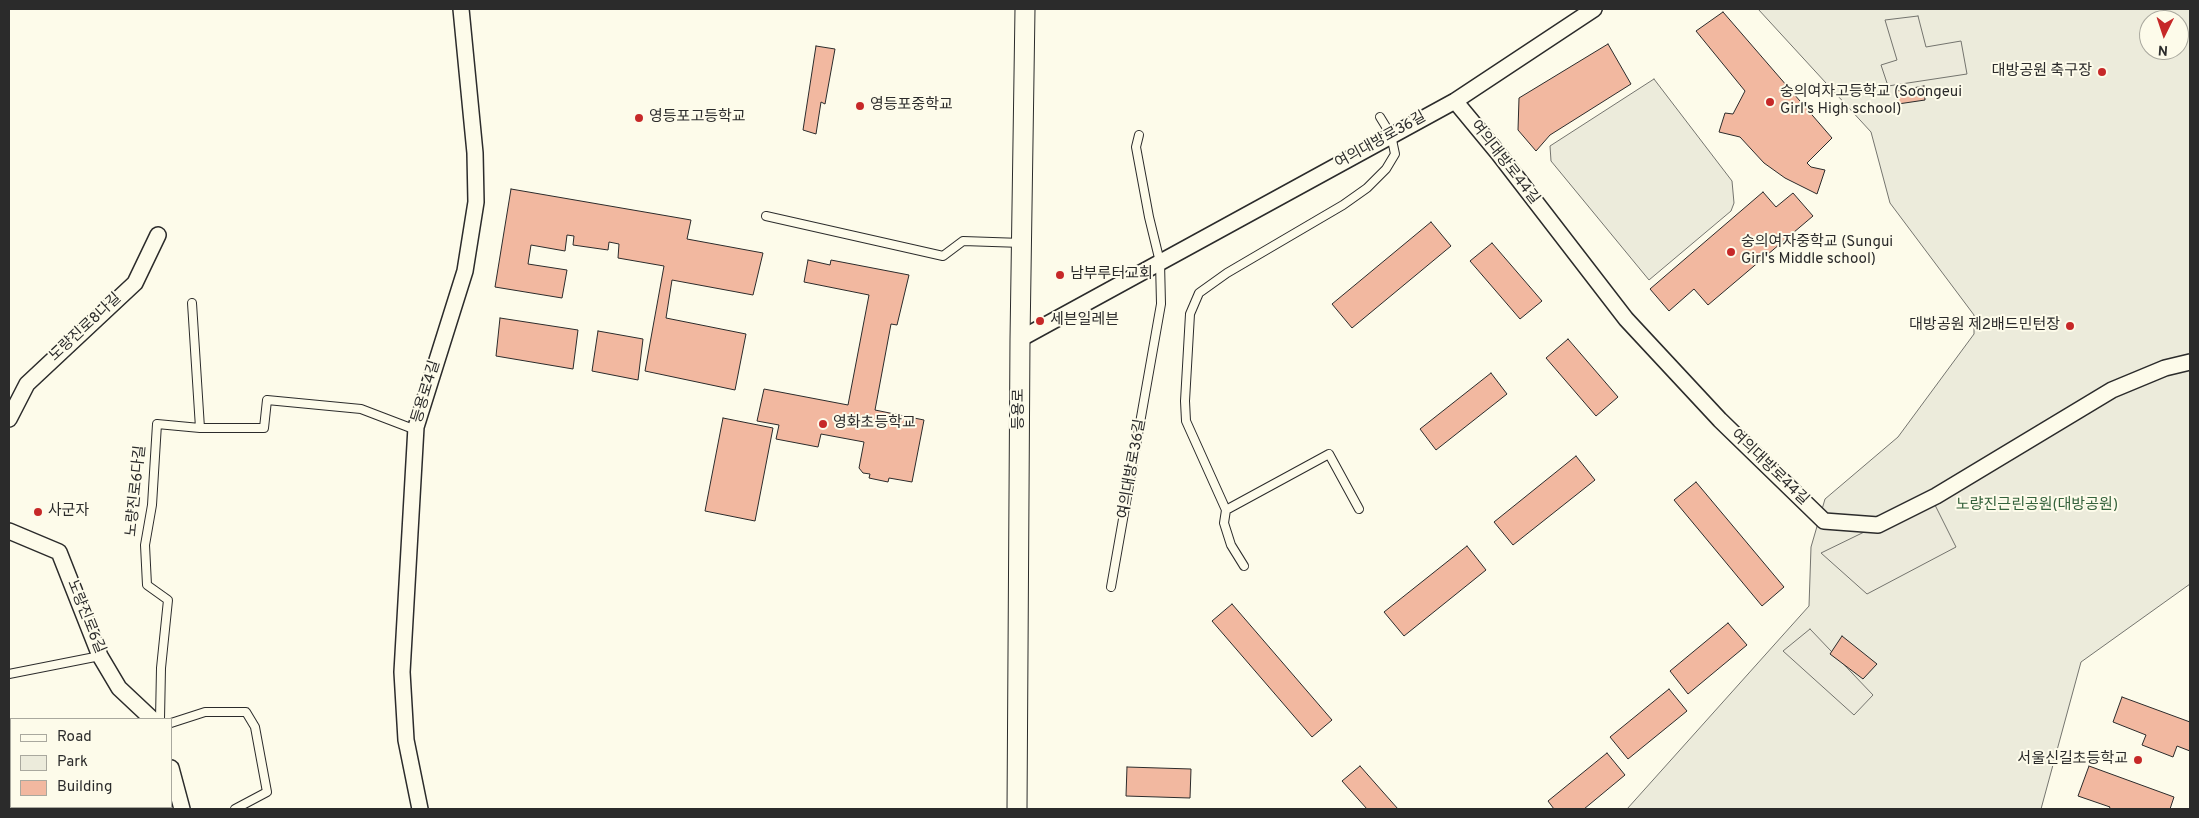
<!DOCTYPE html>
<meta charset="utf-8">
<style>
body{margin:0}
#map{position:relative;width:2199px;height:818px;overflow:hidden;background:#fdfbea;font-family:Overpass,sans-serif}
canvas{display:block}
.frame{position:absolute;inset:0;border:10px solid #2b2b2b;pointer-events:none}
.legend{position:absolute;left:10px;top:718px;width:162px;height:90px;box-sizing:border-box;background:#fdfbea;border:1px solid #a9a89e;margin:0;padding:6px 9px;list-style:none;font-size:15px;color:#2b2b2b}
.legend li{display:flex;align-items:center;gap:10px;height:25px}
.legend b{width:25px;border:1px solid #a9a89e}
.north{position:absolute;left:2139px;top:10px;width:50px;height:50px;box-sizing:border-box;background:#fdfbea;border:1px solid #a9a89e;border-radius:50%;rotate:184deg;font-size:14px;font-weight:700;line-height:20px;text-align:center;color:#2b2b2b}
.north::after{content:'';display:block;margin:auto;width:18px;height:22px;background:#c62828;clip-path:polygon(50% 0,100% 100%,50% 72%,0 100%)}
</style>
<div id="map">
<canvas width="2199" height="818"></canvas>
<div class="frame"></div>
<ul class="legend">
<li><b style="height:6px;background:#fdfbea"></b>Road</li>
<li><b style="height:14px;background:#ecebdb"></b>Park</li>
<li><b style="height:14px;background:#f2b8a0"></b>Building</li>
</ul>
<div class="north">N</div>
</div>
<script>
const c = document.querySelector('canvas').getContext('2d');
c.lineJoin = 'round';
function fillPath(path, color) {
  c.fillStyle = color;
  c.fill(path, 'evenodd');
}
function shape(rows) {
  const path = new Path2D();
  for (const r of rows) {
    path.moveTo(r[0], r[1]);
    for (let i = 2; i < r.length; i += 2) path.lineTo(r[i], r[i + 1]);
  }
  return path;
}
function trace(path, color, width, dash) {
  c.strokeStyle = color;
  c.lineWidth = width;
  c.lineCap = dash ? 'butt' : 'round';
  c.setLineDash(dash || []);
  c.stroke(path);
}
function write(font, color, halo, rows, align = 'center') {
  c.font = font + ' Overpass,"Noto Sans KR",sans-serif';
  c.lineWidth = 4;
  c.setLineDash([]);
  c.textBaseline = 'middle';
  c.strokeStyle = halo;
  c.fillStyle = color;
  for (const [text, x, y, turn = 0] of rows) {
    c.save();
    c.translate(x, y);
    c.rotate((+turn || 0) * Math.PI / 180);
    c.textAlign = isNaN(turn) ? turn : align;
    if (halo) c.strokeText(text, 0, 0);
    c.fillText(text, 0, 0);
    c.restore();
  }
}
const green = shape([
 [1758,9,2190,9,2190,584,2081,662,2041,809,1627,809,1809,606,1811,547,1825,499,1898,437,1974,334,1974,315,1890,203,1871,132,1758,9],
 [2149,20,2179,20,2179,50,2149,50,2149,20],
 [1654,79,1732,181,1734,203,1731,211,1649,280,1551,161,1550,146,1654,79]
]);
const parking = shape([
 [1918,16,1926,47,1961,41,1967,74,1888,86,1881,65,1897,60,1885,20,1918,16],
 [1932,499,1956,547,1867,594,1821,553,1932,499],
 [1810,629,1873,695,1854,715,1783,651,1810,629]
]);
const building = shape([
 [1723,12,1832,138,1807,163,1811,167,1825,170,1817,194,1785,178,1764,163,1740,137,1719,132,1725,113,1733,114,1745,91,1696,31,1723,12],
 [1608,44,1631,84,1550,135,1536,151,1518,130,1519,98,1608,44],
 [816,46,835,49,825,104,821,102,816,134,803,130,816,46],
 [1924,86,1925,100,1898,104,1896,91,1924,86],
 [511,189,691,220,687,239,763,253,753,295,672,280,666,318,746,334,735,390,645,371,664,266,618,258,619,244,609,242,608,250,573,245,574,236,567,235,565,251,531,245,528,264,567,270,562,298,495,287,511,189],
 [1763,192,1776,207,1793,193,1813,216,1708,305,1694,289,1669,311,1650,289,1763,192],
 [1431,222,1451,246,1352,328,1332,304,1431,222],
 [1492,243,1542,301,1520,319,1470,261,1492,243],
 [808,260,830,265,831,260,909,275,897,325,891,324,875,410,924,420,912,482,889,478,888,482,869,478,870,474,863,473,859,468,864,442,821,434,818,447,776,439,779,425,757,421,764,389,848,405,869,295,804,282,808,260],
 [500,318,578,330,573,369,496,356,500,318],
 [598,331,643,339,638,380,592,371,598,331],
 [1568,339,1618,397,1596,416,1546,358,1568,339],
 [1491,373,1507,394,1436,450,1420,429,1491,373],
 [723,418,773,428,755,521,705,511,723,418],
 [1576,456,1595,480,1513,545,1494,522,1576,456],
 [1696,482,1784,587,1762,606,1674,500,1696,482],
 [1467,546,1486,570,1404,636,1384,612,1467,546],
 [1232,604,1332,720,1312,737,1212,621,1232,604],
 [1728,623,1747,645,1688,694,1670,671,1728,623],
 [1842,636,1877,664,1863,679,1830,654,1842,636],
 [1669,689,1687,711,1628,759,1610,737,1669,689],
 [2122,697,2190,722,2190,751,2177,746,2173,757,2142,745,2146,735,2113,722,2122,697],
 [1607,753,1625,775,1584,809,1554,809,1548,801,1607,753],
 [1360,766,1398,809,1367,809,1342,781,1360,766],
 [2089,766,2174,797,2170,809,2109,809,2110,807,2078,796,2089,766],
 [1127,767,1191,769,1190,798,1126,796,1127,767]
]);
const service = shape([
 [766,216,943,256,963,241,1022,243],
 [200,428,264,428,267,400,361,409,416,430],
 [1359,509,1329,454,1226,510,1186,421,1185,401,1190,314,1199,293,1227,273,1343,205,1367,188,1386,169,1395,154,1391,135,1380,117],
 [1226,510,1224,523,1231,545,1244,566],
 [1111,587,1161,304,1160,262,1149,217,1136,147,1139,135],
 [9,674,100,656],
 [160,719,161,668,168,600,147,585,145,545,152,505,157,424,200,428,192,303],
 [171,723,205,712,246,712,255,727,267,792,235,809],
 [99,809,99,807]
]);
const minor = shape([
 [1455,101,1498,153,1626,319,1720,420,1824,521,1878,525,1936,496,2112,390,2165,368,2190,362],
 [1020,339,1455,101,1594,9],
 [9,419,27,384,135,283,158,235],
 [9,531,59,552,100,656,119,688,152,719],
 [171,768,182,809],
 [420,809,406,740,402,672,416,427,465,271,476,202,475,153,461,9]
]);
const tertiary = shape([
 [1017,809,1020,339,1025,9]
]);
const markers = [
 [2102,72,5,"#c62828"],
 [1770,102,5,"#c62828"],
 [860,106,5,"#c62828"],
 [639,118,5,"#c62828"],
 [1731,252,5,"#c62828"],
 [1060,275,5,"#c62828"],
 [1040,321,5,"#c62828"],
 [2070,326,5,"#c62828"],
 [823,424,5,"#c62828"],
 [38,512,5,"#c62828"],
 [2138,760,5,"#c62828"]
];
const poiNames = [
 ["대방공원 축구장",2092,72,"right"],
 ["숭의여자고등학교 (Soongeui",1780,93],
 ["Girl's High school)",1780,110],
 ["영등포중학교",870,106],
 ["영등포고등학교",649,118],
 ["숭의여자중학교 (Sungui",1741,243],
 ["Girl's Middle school)",1741,260],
 ["남부루터교회",1070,275],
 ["세븐일레븐",1050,321],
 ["대방공원 제2배드민턴장",2060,326,"right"],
 ["영화초등학교",833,424],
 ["사군자",48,512],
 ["서울신길초등학교",2128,760,"right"]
];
const streetNames = [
 ["여의대방로36길",1381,141,-29],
 ["여의대방로44길",1504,163,52],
 ["노량진로8나길",86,328,-43],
 ["등용로4길",427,392,-73],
 ["등용로",1020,409,-90],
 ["여의대방로44길",1769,468,44],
 ["여의대방로36길",1133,469,-80],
 ["노량진로6다길",137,491,-84],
 ["노량진로6길",85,617,68]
];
const parkNames = [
 ["노량진근린공원(대방공원)",2037,506]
];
fillPath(green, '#ecebdb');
trace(green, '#74746e', 1);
fillPath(parking, '#eceadb');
trace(parking, '#74746e', 1);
fillPath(building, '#f2b8a0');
trace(building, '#2b2b2b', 1);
trace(service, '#2b2b2b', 10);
trace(minor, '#2b2b2b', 18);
trace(tertiary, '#2b2b2b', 21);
trace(service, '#fdfbea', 8);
trace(minor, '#fdfbea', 15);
trace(tertiary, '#fdfbea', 19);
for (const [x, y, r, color] of markers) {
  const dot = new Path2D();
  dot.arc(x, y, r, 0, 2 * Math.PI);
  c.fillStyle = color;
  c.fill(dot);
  trace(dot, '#fdfbea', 2);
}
write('15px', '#2b2b2b', '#fdfbea', poiNames, 'left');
write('15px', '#2b2b2b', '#fdfbea', streetNames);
write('15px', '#34623c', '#fdfbea', parkNames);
</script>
